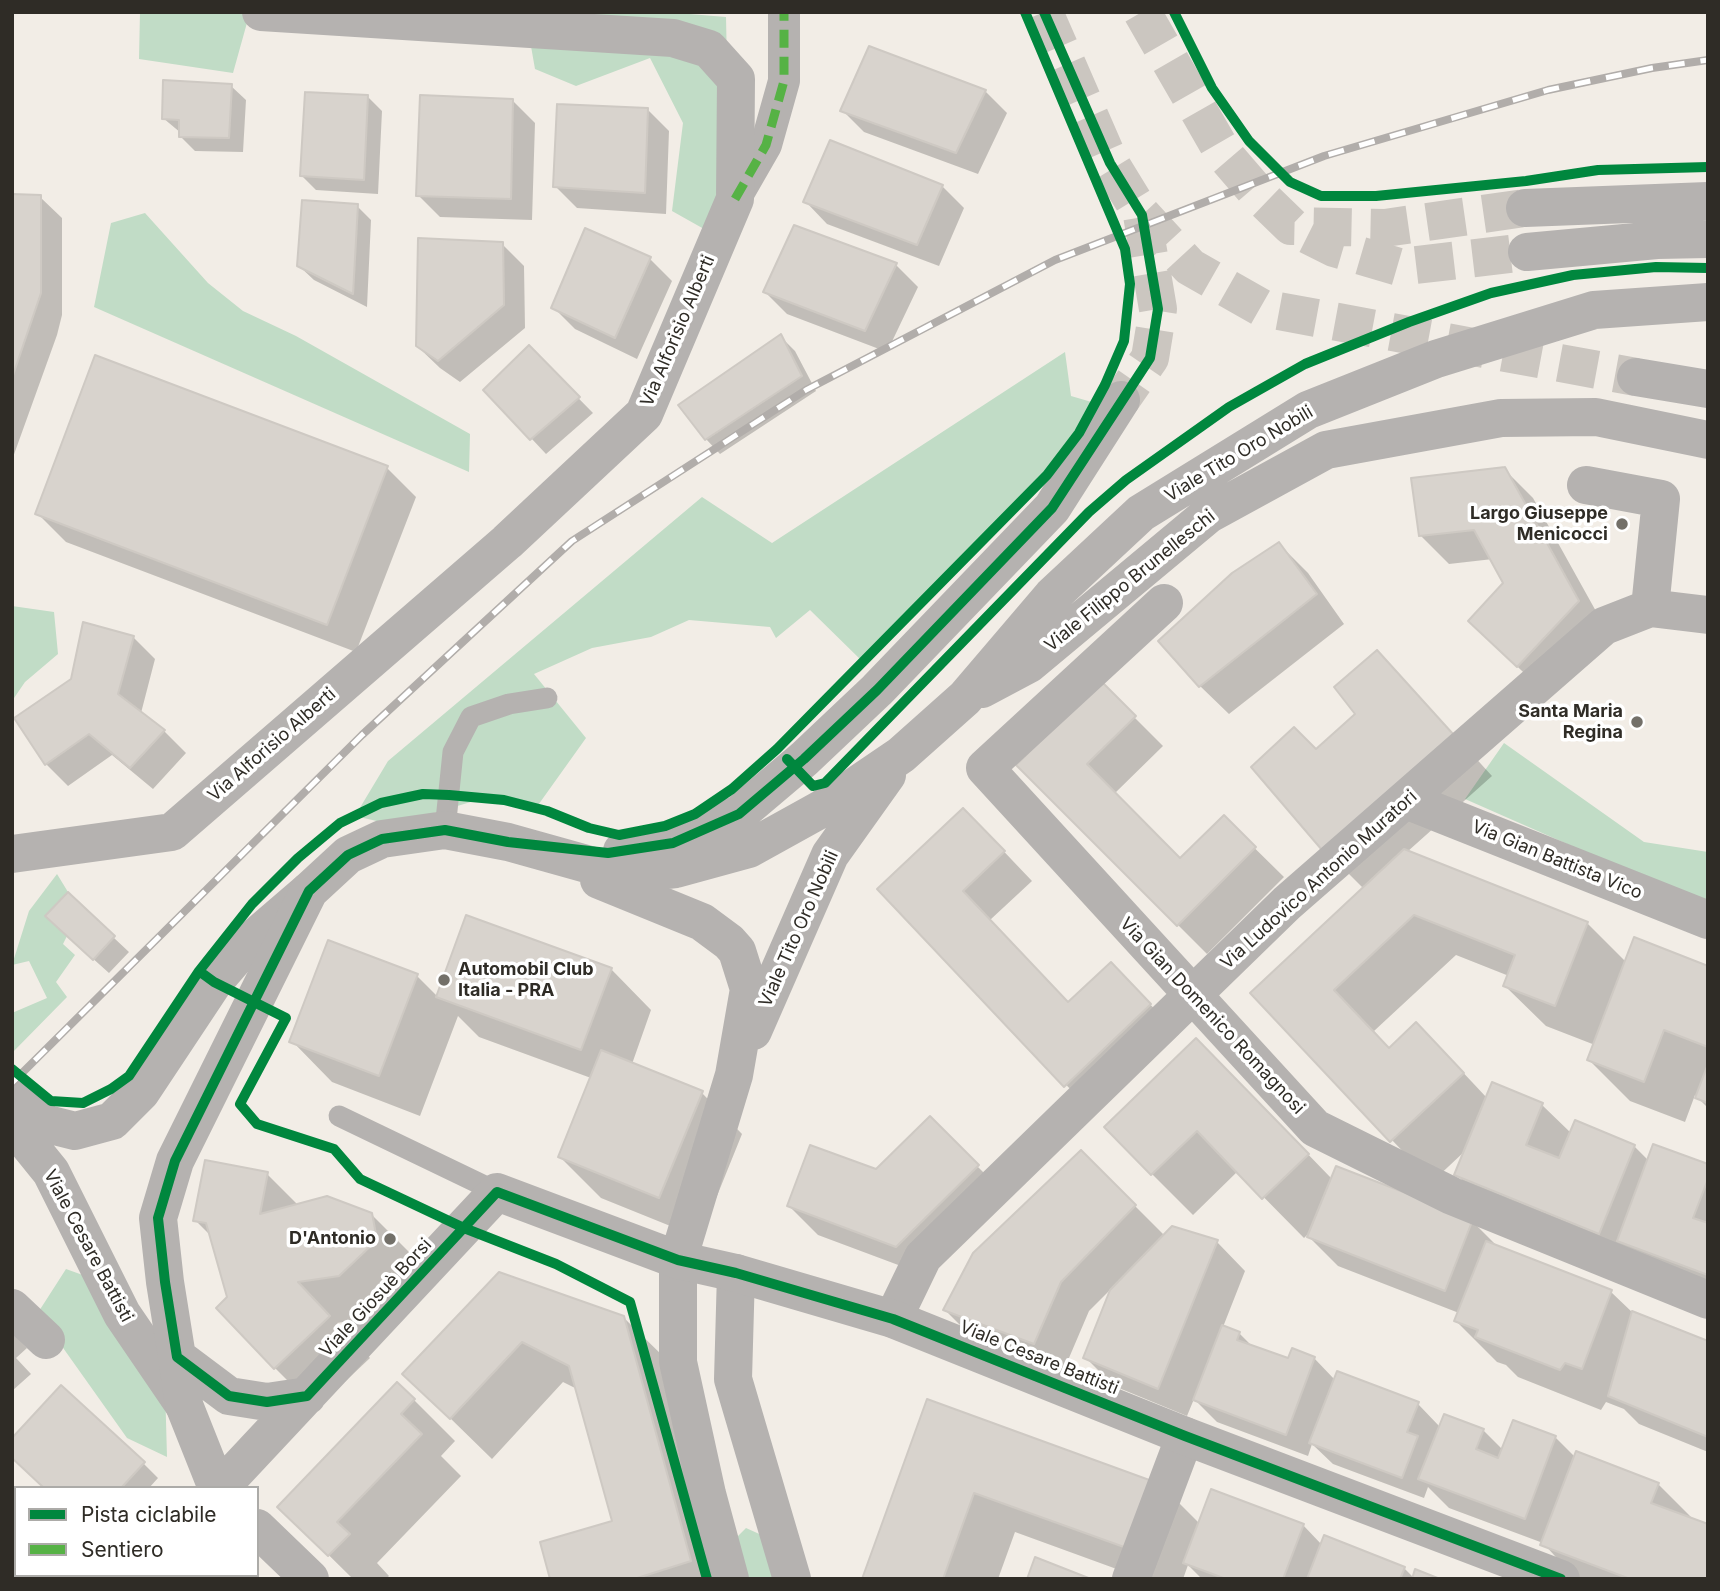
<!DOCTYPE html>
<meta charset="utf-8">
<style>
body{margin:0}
#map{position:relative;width:1720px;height:1591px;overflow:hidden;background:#f2ede6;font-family:Inter,sans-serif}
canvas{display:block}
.frame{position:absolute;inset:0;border:14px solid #2f2c26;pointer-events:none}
.legend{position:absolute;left:14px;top:1486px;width:245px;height:91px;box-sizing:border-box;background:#fff;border:2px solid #acaba8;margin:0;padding:9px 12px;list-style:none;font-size:21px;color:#2f2c26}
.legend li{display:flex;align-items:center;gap:14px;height:35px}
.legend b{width:35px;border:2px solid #acaba8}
</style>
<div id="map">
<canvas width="1720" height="1591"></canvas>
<div class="frame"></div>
<ul class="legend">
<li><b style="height:9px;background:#00873e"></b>Pista ciclabile</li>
<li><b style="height:9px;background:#56b245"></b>Sentiero</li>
</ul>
</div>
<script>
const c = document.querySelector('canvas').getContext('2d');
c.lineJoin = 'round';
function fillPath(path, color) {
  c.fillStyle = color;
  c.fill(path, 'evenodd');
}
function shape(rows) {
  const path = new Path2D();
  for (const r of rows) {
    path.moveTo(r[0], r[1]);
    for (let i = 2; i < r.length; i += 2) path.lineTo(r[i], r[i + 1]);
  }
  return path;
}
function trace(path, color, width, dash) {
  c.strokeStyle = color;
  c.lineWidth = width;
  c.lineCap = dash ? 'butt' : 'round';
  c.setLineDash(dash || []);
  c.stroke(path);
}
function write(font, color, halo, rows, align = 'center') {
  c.font = font + ' Inter,sans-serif';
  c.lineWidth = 7;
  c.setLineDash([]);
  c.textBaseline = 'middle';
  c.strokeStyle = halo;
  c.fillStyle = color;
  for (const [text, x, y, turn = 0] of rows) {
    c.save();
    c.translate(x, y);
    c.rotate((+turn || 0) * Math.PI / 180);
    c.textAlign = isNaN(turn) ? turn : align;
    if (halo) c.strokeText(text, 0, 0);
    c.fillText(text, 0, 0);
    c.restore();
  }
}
const green = shape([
 [140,12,250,12,233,73,139,59],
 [525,12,665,12,726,17,728,112,720,238,672,211,683,123,650,58,576,86,535,69],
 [145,213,208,283,243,311,296,336,470,434,469,472,94,307,111,223],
 [1065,352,1071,396,1095,403,1032,490,863,662,810,610,776,638,770,627,689,620,651,637,592,648,534,674,586,738,536,808,484,798,394,825,355,816,388,761,702,497,772,543],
 [12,606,54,612,58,654,25,682,12,701],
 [1504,743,1644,842,1708,852,1708,906,1465,799],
 [57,874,68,892,67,936,63,944,75,955,56,982,67,997,12,1053,12,1013,47,998,29,961,12,965,29,911],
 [66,1269,116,1287,165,1385,167,1457,127,1438,61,1345,32,1322],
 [746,1528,766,1537,778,1579,742,1579,731,1543]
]);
const shadow = shape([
 [231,86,246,100,243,152,195,151,180,136,181,133,163,118],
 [985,91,1007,113,978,174,864,132,842,110],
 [368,97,382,111,378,194,316,190,302,176],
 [513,101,535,123,532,220,440,217,418,195],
 [647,109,669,131,666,214,577,208,555,186],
 [942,186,964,208,939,266,827,224,806,202],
 [12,196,40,197,62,218,62,315,57,335,12,460],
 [357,206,371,220,367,307,314,280,299,266],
 [502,244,524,266,525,328,460,382,440,368,417,346],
 [650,259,672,281,637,359,575,329,553,307],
 [896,265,918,287,887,352,787,314,765,292],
 [781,337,795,351,816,391,720,454,706,439],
 [529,348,593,413,546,454,486,390],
 [387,468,416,497,356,652,66,542,37,513],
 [1504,469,1533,498,1607,631,1547,695,1470,621,1506,583,1493,559,1449,564,1420,535],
 [1279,544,1308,573,1344,624,1229,714,1200,686],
 [133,637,155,659,141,713,164,731,186,753,153,789,112,755,68,786,46,764],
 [1377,653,1417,694,1492,776,1407,852,1587,923,1626,962,1708,968,1708,1108,1695,1095,1685,1122,1630,1101,1589,1060,1595,1045,1546,1026,1505,986,1509,976,1456,955,1374,1031,1390,1049,1457,1066,1487,1098,1542,1105,1571,1133,1634,1146,1649,1161,1708,1166,1708,1292,1497,1215,1456,1174,1465,1151,1432,1182,1252,993,1364,889,1324,849,1316,751,1358,714],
 [1101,684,1163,746,1114,794,1180,860,1224,818,1284,877,1207,954,1018,765],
 [992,839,1032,881,990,920,1069,1003,1139,993,1179,1034,1094,1114,879,889],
 [68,895,129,952,109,973,62,931],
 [611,969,651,1010,632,1064,702,1093,742,1134,700,1238,601,1198,560,1157,591,1078,479,1037,458,1016,420,1116,332,1082,292,1041,417,976,438,997],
 [1237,1081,1332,1179,1472,1221,1499,1248,1611,1292,1633,1313,1708,1343,1708,1452,1639,1424,1624,1409,1606,1402,1601,1410,1518,1377,1506,1365,1497,1362,1456,1321,1459,1313,1338,1266,1307,1235,1304,1238,1238,1171,1193,1215,1152,1174],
 [930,1119,1006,1195,925,1275,818,1235,789,1206,876,1172],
 [1081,1152,1165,1236,1217,1242,1245,1271,1223,1327,1239,1333,1254,1348,1289,1361,1314,1358,1335,1380,1418,1404,1440,1427,1483,1430,1503,1450,1555,1437,1575,1457,1658,1484,1695,1521,1708,1579,1576,1579,1543,1543,1449,1508,1428,1487,1424,1498,1333,1464,1312,1444,1308,1456,1217,1422,1194,1399,1187,1416,1114,1386,1085,1357,1113,1287,1089,1311,1063,1372,974,1339,945,1310],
 [267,1174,298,1205,371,1214,412,1255,380,1316,337,1323,370,1358,316,1409,275,1368,229,1298,212,1237,195,1220],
 [500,1274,623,1317,665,1358,725,1579,552,1579,614,1523,577,1389,563,1382,492,1459,405,1374],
 [12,1332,27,1348,16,1358,31,1374,12,1391],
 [414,1400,455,1441,441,1456,461,1476,377,1563,389,1576,386,1579,353,1579,280,1507],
 [928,1401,1162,1486,1200,1524,1303,1525,1322,1545,1404,1568,1414,1578,1435,1579,1202,1579,1188,1565,1183,1579,1144,1579,1015,1532,998,1579,864,1579],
 [144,1464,158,1478,149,1488,46,1488]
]);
const building = shape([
 [869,46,986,90,956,153,840,111,869,46],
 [163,80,232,84,229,138,179,137,179,120,162,119,163,80],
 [305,92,368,95,364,180,300,176,305,92],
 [420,95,513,99,511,199,416,196,420,95],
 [557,104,648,108,645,193,553,187,557,104],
 [830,140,943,185,917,245,803,202,830,140],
 [12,194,41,195,41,293,12,378,12,194],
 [302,200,358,204,353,294,297,266,302,200],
 [794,225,897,263,865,331,763,292,794,225],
 [585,228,651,257,615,338,551,308,585,228],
 [418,238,503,242,504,305,438,361,416,346,418,238],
 [781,334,802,376,705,440,678,405,781,334],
 [529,345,580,397,530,440,483,390,529,345],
 [95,355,388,466,327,625,35,514,95,355],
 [1505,467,1579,601,1517,667,1468,621,1503,583,1474,530,1419,536,1411,478,1505,467],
 [1279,542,1317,594,1199,687,1158,641,1232,573,1279,542],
 [83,622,134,636,118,694,165,730,130,768,89,734,45,765,14,718,71,679,83,622],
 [1377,650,1453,734,1322,850,1251,767,1294,727,1316,749,1355,714,1334,687,1377,650],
 [1101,681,1136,716,1087,764,1180,858,1224,815,1256,847,1177,926,1016,765,1101,681],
 [963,808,1005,851,963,891,1068,1002,1111,962,1151,1004,1064,1087,877,889,963,808],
 [1404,849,1588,922,1555,1006,1503,986,1515,955,1414,915,1334,990,1389,1048,1416,1022,1464,1073,1390,1142,1250,993,1404,849],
 [68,892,115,936,93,960,45,916,68,892],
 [466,915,612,968,581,1050,436,997,466,915],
 [1634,937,1708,966,1708,1047,1664,1030,1644,1082,1587,1060,1634,937],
 [328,940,418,974,379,1076,289,1042,328,940],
 [1196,1038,1309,1154,1262,1199,1197,1131,1151,1175,1104,1127,1196,1038],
 [601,1050,703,1091,659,1198,558,1157,601,1050],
 [1708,1064,1708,1103,1695,1098,1708,1064],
 [1492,1082,1543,1103,1526,1145,1559,1158,1575,1120,1635,1145,1599,1234,1454,1175,1492,1082],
 [930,1116,979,1165,896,1247,787,1206,810,1145,876,1169,930,1116],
 [1653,1144,1708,1164,1708,1179,1693,1218,1708,1223,1708,1275,1617,1241,1653,1144],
 [1081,1150,1136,1205,1061,1282,1034,1344,943,1310,973,1253,1081,1150],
 [205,1160,268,1172,260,1214,327,1196,372,1213,377,1240,339,1276,298,1282,330,1316,274,1369,216,1308,227,1297,206,1223,193,1221,205,1160],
 [1336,1166,1473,1219,1445,1291,1307,1237,1336,1166],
 [1172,1226,1218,1240,1158,1389,1083,1358,1110,1290,1172,1226],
 [1486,1241,1612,1290,1582,1369,1565,1363,1560,1370,1475,1337,1478,1330,1454,1321,1486,1241],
 [499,1272,624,1316,691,1561,634,1579,550,1579,540,1542,612,1521,569,1366,522,1342,450,1419,402,1374,499,1272],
 [1632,1311,1708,1341,1708,1437,1608,1396,1632,1311],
 [1222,1325,1240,1332,1237,1340,1288,1358,1292,1348,1315,1357,1286,1435,1193,1400,1222,1325],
 [1337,1371,1419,1402,1407,1432,1418,1436,1402,1478,1309,1443,1337,1371],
 [397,1382,415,1399,401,1414,422,1434,337,1522,350,1534,328,1556,277,1507,397,1382],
 [61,1385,145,1462,121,1488,44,1488,12,1458,12,1438,61,1385],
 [927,1399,1163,1485,1138,1552,974,1493,943,1579,862,1579,927,1399],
 [1444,1414,1484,1429,1476,1449,1498,1458,1513,1420,1556,1436,1525,1519,1418,1479,1444,1414],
 [1576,1451,1659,1483,1651,1503,1708,1524,1708,1579,1630,1579,1540,1545,1576,1451],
 [1211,1489,1304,1524,1283,1579,1226,1579,1183,1563,1211,1489],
 [1324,1535,1405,1567,1400,1579,1307,1579,1324,1535],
 [12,1540,16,1543,16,1575,49,1575,51,1577,49,1579,12,1579,12,1540],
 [1035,1557,1091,1579,1027,1579,1035,1557],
 [1415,1569,1440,1579,1412,1579,1415,1569]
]);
const tertiaryTunnel = shape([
 [1044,12,1110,163,1142,215,1158,309,1150,358,1121,400],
 [1142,12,1223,153,1260,196,1291,226,1385,228,1525,208],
 [1142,215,1190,267,1262,308,1636,377],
 [1308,235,1334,248,1399,267,1527,252]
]);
const service = shape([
 [445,830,453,752,471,717,509,704,547,698],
 [339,1116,497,1192]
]);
const pedestrian = shape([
 [735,199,766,145,784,81,784,12]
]);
const minor = shape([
 [1586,485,1661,499,1650,608],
 [1164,603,985,768,1315,1128,1452,1196,1708,1300],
 [1406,800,1708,920],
 [12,854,172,832,507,542,644,414,735,199,736,79,709,49,673,38,261,12],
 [12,1099,47,1124,75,1131,112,1121,141,1092,214,982,245,946,309,891],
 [12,1124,51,1172,122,1314,184,1405],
 [678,1260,678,1362,707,1494,730,1579],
 [736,1273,733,1379,792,1579],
 [12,1308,46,1340],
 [893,1319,923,1257,1287,903,1604,626,1650,608,1708,615],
 [257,1528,310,1579],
 [1131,1579,1185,1436]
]);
const tertiary = shape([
 [1525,208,1708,201],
 [1527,252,1657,240,1708,239],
 [1636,377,1708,389],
 [982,689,1029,664,1209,514,1326,450,1501,418,1596,417,1708,440],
 [622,851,673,843,739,814,804,759,877,690,1052,508,1121,400],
 [599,880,702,922,729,942,737,951,749,989,734,1075,678,1260],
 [753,1031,830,855,887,775],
 [177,1357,184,1405,217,1488],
 [307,1396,267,1402,229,1396,177,1357,165,1282,158,1218,175,1161,309,891,348,855,382,839,445,830,508,842,601,868,639,873,676,869,749,849,823,808,901,755,965,698,1052,596,1141,513,1308,410,1436,359,1594,310,1708,302],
 [220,1488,497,1192,678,1260,736,1273,893,1319,1185,1436,1561,1579],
 [134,1579,138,1575]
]);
const rail = shape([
 [12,1083,362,735,572,541,806,390,1055,260,1324,156,1548,90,1652,68,1708,60]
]);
const quiet = shape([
 [735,199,766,145,784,81,784,12]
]);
const cycleway = shape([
 [1044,12,1110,163,1142,215,1158,309,1150,358,1052,508,877,690,804,759,739,814,673,843,608,853,508,842,445,830,382,839,348,855,309,891,175,1161,158,1218,165,1282,177,1357,229,1396,267,1402,307,1396,497,1192,678,1260,736,1273,893,1319,1185,1436,1561,1579],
 [1174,12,1212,88,1249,141,1290,182,1321,196,1376,196,1526,181,1598,170,1708,167],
 [787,759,813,786,825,783,1089,512,1126,480,1229,407,1305,364,1409,322,1491,293,1573,275,1656,267,1708,268],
 [199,971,252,904,298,858,340,823,381,803,423,794,449,795,504,800,547,811,589,828,619,835,665,826,695,814,732,789,777,749,1047,475,1079,433,1105,385,1124,341,1130,284,1125,249,1025,12],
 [12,1069,51,1101,83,1103,111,1089,129,1076,199,971,214,982,286,1018,240,1104,257,1124,334,1149,360,1179,464,1228,556,1264,630,1302,707,1579]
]);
const markers = [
 [1622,524,7,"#737069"],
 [1637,722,7,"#737069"],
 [444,980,7,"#737069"],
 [390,1239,7,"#737069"]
];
const streetNames = [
 ["Via Alforisio Alberti",678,331,-67],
 ["Viale Tito Oro Nobili",1239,454,-31],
 ["Viale Filippo Brunelleschi",1130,581,-39],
 ["Via Alforisio Alberti",272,745,-41],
 ["Via Gian Battista Vico",1557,860,22],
 ["Via Ludovico Antonio Muratori",1319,880,-42],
 ["Viale Tito Oro Nobili",799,929,-66],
 ["Via Gian Domenico Romagnosi",1212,1016,47],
 ["Viale Cesare Battisti",88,1246,62],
 ["Viale Giosuè Borsi",376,1298,-47],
 ["Viale Cesare Battisti",1039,1358,22]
];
const poiNames = [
 ["Largo Giuseppe",1608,514],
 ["Menicocci",1608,535],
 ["Santa Maria",1623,712],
 ["Regina",1623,733],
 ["Automobil Club",458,970,"left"],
 ["Italia - PRA",458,991,"left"],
 ["D'Antonio",376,1239]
];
fillPath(green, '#c1dcc6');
fillPath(shadow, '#0003');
fillPath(building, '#d8d3cd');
trace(building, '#cec9c3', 2);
trace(tertiaryTunnel, '#cbc6c0', 38, [38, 19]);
trace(service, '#b5b2b0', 21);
trace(pedestrian, '#b5b2b0', 32);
trace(minor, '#b5b2b0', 38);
trace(tertiary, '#b5b2b0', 38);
trace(rail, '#b1adaa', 8);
trace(rail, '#fff', 5, [16]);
trace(quiet, '#56b245', 9, [18, 9]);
trace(cycleway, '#00873e', 10);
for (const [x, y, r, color] of markers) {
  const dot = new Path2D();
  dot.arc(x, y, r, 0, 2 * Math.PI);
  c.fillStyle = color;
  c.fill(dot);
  trace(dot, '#fff', 2.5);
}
write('18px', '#2f2c26', '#fff', streetNames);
write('bold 18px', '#2f2c26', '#fff', poiNames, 'right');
</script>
